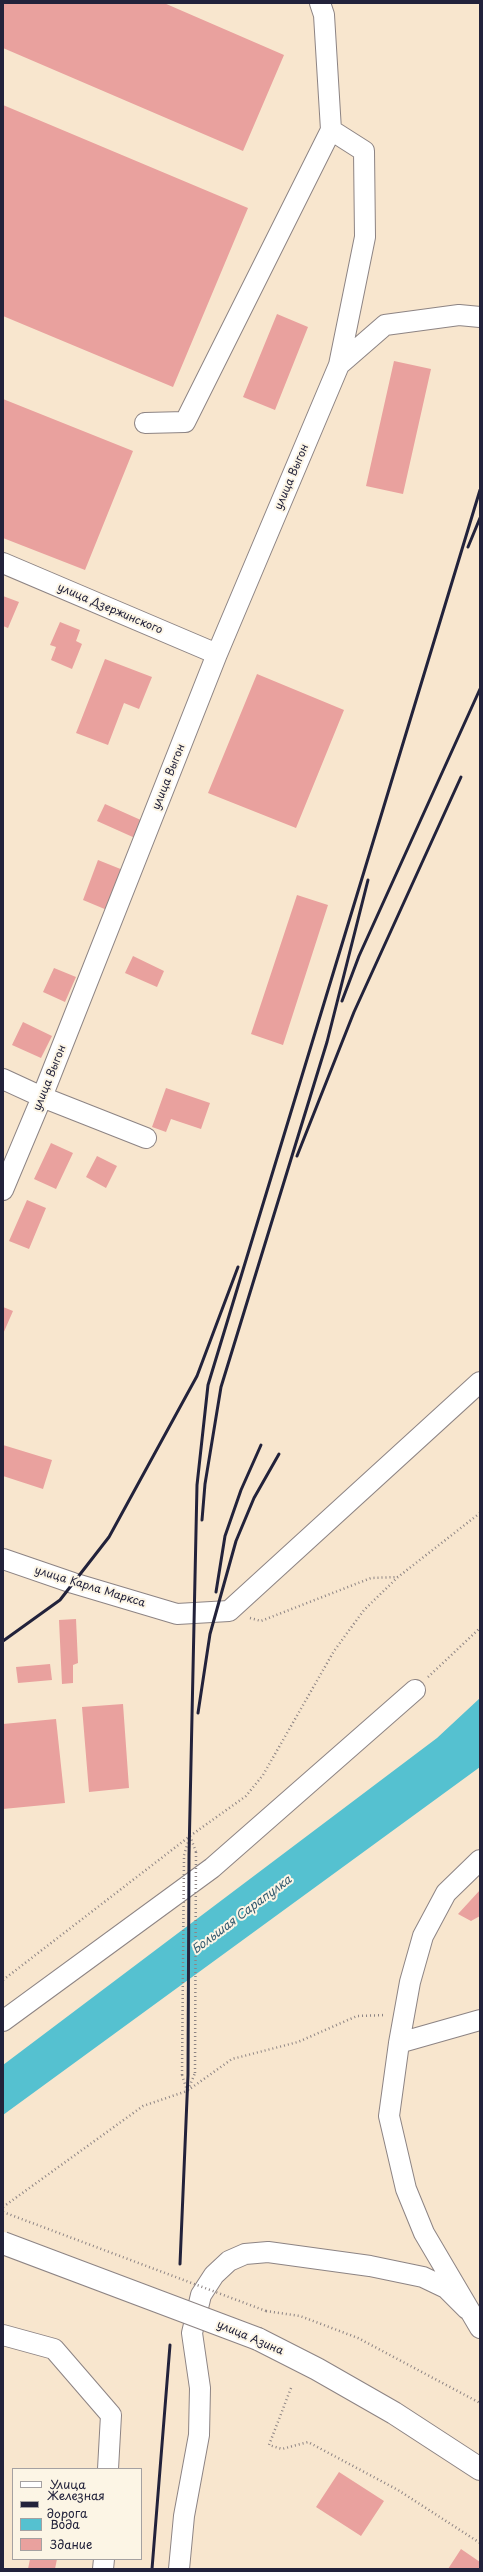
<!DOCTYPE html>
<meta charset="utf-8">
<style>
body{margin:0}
#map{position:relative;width:483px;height:2572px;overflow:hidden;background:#f8e6ce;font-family:"Playpen Sans",sans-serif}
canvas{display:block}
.frame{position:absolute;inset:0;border:4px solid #22223b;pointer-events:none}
.legend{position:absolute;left:12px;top:2468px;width:130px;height:92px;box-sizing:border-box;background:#fcf5e5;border:1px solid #a5a1a1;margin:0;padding:5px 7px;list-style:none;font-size:12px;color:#22223b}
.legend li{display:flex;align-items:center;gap:8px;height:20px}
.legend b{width:20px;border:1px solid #a5a1a1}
</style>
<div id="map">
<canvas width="483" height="2572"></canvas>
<div class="frame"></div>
<ul class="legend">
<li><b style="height:5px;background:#fff"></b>Улица</li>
<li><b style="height:5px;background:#22223b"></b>Железная дорога</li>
<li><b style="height:11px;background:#55c1d0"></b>Вода</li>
<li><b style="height:11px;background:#e9a19e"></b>Здание</li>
</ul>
</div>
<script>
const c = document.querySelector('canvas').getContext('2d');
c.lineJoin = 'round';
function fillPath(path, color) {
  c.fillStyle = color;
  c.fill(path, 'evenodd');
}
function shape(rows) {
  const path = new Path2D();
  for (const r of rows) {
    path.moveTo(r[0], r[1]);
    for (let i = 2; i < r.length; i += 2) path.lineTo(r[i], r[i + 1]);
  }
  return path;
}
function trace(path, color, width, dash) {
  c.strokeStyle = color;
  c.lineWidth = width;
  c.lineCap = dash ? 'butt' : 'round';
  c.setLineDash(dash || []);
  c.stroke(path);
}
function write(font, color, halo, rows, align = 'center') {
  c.font = font + ' "Playpen Sans",sans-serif';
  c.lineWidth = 4;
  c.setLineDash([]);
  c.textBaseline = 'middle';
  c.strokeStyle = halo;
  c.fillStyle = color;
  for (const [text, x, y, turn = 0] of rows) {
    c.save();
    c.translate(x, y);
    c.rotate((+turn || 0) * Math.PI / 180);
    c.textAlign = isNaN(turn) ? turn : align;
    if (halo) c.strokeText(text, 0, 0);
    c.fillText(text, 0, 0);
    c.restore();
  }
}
const water = shape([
 [480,1698,480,1767,3,2115,3,2065,437,1738]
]);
const building = shape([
 [3,3,164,3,284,55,243,151,3,48],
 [3,105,248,208,173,387,3,316],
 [277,314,308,327,275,410,243,397],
 [394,361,431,369,403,494,366,486],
 [3,399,133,451,85,570,3,538],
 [3,596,19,602,8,628,3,626],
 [60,622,80,630,76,641,82,644,72,669,51,660,56,647,50,645],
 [105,659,152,677,139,709,124,703,108,745,76,733],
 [257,674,344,710,296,828,208,793],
 [105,804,143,821,135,838,97,821],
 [98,860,123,870,107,910,83,900],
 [297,895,328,905,283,1045,251,1034],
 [133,956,164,971,157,987,125,973],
 [54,968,76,977,65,1002,43,992],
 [23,1022,52,1036,41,1058,12,1045],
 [166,1088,210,1103,201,1129,171,1119,166,1132,152,1127],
 [51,1143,73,1153,56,1189,34,1179],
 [97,1156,117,1166,106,1188,86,1177],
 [27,1200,46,1208,29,1249,9,1241],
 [3,1307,13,1311,3,1334],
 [3,1445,52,1460,43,1489,3,1476],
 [76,1619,78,1663,73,1665,73,1683,62,1684,59,1620],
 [50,1664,52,1680,18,1683,16,1667],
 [123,1704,129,1788,89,1792,82,1707],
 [56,1719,65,1803,3,1809,3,1724],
 [480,1890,480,1916,471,1921,458,1914],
 [339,2472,384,2501,361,2536,316,2507],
 [461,2549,480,2562,480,2569,448,2569],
 [30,2559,57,2559,55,2569,28,2569]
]);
const path = shape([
 [250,1618,261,1621,371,1578,398,1577],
 [428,1677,480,1628],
 [190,1836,196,1852],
 [184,1855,190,1836],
 [3,1980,190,1836,246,1796,263,1775,334,1651,364,1610,398,1577,480,1513],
 [182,2075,187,2090],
 [188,2090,195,2073],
 [3,2207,143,2106,187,2091,232,2059,298,2042,357,2016,386,2015],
 [266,2311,300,2316,358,2338,480,2403],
 [291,2388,269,2445,282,2449,308,2442,398,2490,480,2543]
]);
const minor = shape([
 [339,365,385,325,459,315,480,317],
 [145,423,185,422,331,130],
 [3,563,217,654],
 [3,1079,42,1097,146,1138],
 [3,1190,42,1097,217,654,339,365,365,237,364,151,331,130,324,15,320,3],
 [3,1559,73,1583,177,1614,229,1611,480,1382],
 [480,1860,446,1893,423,1936,410,1982,399,2043,389,2116,406,2189,424,2233,480,2328],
 [3,2021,212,1868,415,1690],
 [399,2043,480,2020],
 [3,2335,54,2349,111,2415,108,2469],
 [103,2569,104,2559],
 [179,2569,184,2516,199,2435,200,2388,192,2333,201,2295,214,2275,229,2261,245,2254,268,2252,370,2266,423,2277,446,2288,467,2309]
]);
const major = shape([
 [258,2339,317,2369,394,2413,480,2469]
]);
const rail = shape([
 [468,547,480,518],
 [342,1001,359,956,480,689],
 [297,1156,354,1012,461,777],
 [202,1520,205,1484,221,1387,327,1042,368,880],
 [216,1592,225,1536,241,1490,261,1445],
 [3,1641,60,1600,109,1537,197,1376,238,1267],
 [198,1713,210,1634,236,1541,254,1498,279,1454],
 [180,2264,188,2075,189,1855,197,1485,208,1385,480,490],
 [152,2569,170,2345]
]);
const pathBridge = shape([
 [195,2073,196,1852],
 [182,2075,184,1855],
 [3,2212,266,2311]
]);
const majorBridge = shape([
 [3,2243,258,2339]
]);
const streetNames = [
 ["улица Выгон",292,477,-67],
 ["улица Дзержинского",110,609,23],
 ["улица Выгон",169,777,-68],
 ["улица Выгон",50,1078,-68],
 ["улица Карла Маркса",90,1587,17],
 ["улица Азина",250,2338,23]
];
const waterNames = [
 ["Большая Сарапулка",242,1915,-37]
];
fillPath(water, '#55c1d0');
fillPath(building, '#e9a19e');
trace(minor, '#8d8484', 22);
trace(major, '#8d8484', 24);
trace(path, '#8d8484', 2.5, [1, 3]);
trace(minor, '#fff', 20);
trace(major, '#fff', 22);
trace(rail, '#22223b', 3);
trace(majorBridge, '#8d8484', 24, []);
trace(pathBridge, '#8d8484', 2.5, [1, 3]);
trace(majorBridge, '#fff', 22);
write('11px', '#22223b', '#fcf5e5', streetNames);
write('italic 12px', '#345a6f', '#fcf5e5', waterNames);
</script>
